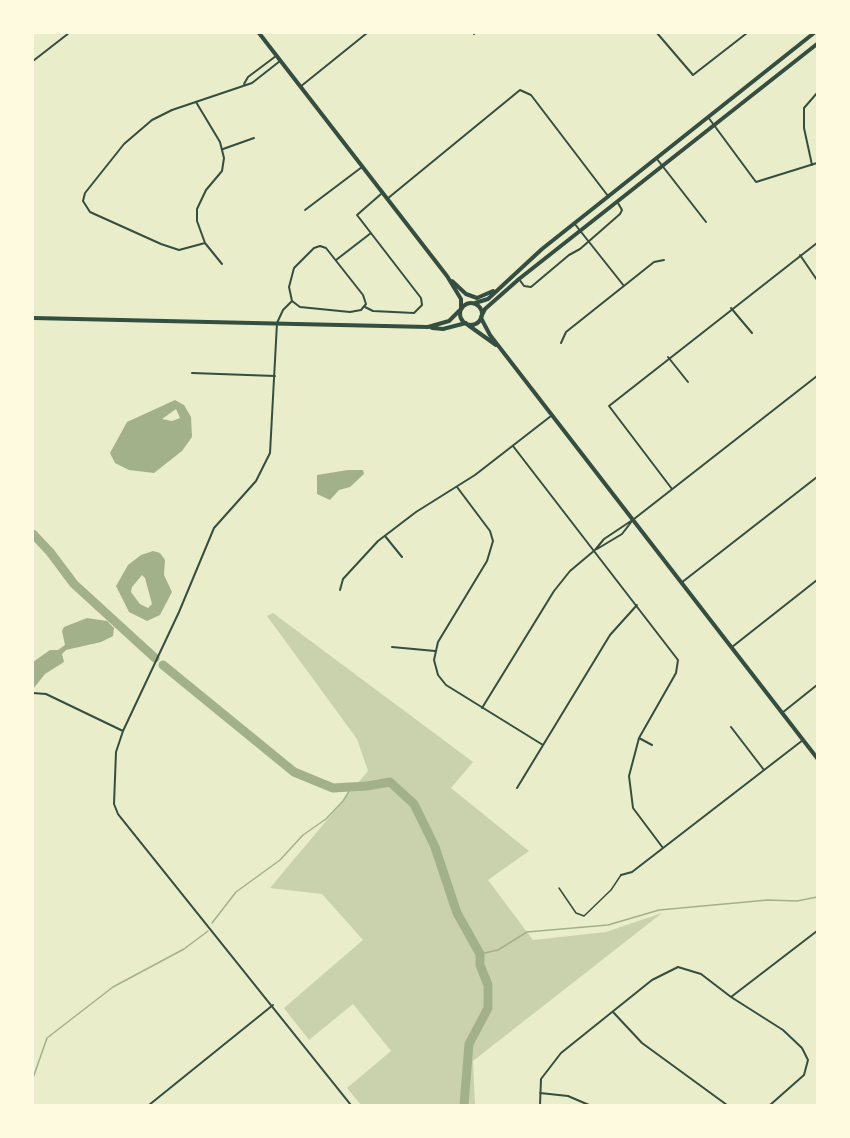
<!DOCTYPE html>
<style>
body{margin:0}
#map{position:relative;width:850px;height:1138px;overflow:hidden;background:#e9edc9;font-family:"Alegreya Sans",sans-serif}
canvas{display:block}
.frame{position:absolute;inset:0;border:34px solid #fefae0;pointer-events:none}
</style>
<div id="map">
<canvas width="850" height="1138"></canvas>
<div class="frame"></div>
</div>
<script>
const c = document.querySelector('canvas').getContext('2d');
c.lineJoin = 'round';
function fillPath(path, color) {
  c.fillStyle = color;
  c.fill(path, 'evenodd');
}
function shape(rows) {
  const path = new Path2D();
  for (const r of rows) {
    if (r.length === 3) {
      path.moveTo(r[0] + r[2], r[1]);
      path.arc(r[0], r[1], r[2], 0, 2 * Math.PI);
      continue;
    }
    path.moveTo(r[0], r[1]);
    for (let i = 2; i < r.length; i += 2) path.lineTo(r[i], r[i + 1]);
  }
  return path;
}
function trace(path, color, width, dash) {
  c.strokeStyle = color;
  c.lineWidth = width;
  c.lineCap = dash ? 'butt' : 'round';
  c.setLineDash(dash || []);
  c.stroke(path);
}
const green = shape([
 [273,613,473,762,451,788,529,851,488,880,533,940,606,932,662,913,473,1061,475,1105,361,1105,347,1088,391,1051,353,1004,309,1040,284,1008,363,940,322,894,270,888,368,771,357,739,267,616]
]);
const water = shape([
 [175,400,184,405,191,417,192,437,182,451,154,473,129,470,115,463,110,453,127,422],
 [176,409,180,418,172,421,162,419],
 [348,470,363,470,364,474,350,487,339,490,330,500,317,494,317,475],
 [153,551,160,553,165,560,164,575,172,592,160,615,147,621,129,612,116,586,128,565,141,555],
 [142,575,145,578,152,604,148,608,140,604,131,592,132,587],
 [87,618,107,621,114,628,113,636,101,642,66,650,62,654,64,662,45,674,33,689,33,662,50,650,58,650,65,645,62,631,64,627]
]);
const stream = shape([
 [212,923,236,892,280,860,303,835,326,819,343,801,352,787],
 [480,954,498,950,527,932,608,925,659,910,768,900,797,901,817,897],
 [33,1078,47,1038,113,987,184,949,208,931]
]);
const river = shape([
 [33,534,50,552,74,584,155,658],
 [163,665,294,772,333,788,367,786,390,782,414,804,435,847,457,913,480,954,480,965,488,985,488,1008,469,1044,464,1105]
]);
const service = shape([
 [559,888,576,913,584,916,611,890,621,875]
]);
const minor = shape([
 [657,33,693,75,747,33],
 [474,34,475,33],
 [33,61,69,33],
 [244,84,248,77,276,56],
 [300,87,367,33],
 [196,102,220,142,224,158,222,171,206,190,197,209,197,221,205,243,222,264],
 [708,117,756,182,817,163],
 [223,149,254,138],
 [657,159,706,222],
 [812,165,804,128,804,108,817,93],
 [387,199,520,90,531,95,608,196],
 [305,210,362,167],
 [574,223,624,286],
 [205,243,179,250,161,244,90,212,83,201,85,193,124,144,152,120,172,110,252,83,280,61],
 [320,246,326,248,363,295,366,304,361,310,350,312,300,307,292,301,289,287,294,268,314,248,320,246],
 [800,255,817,280],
 [336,260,371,233],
 [519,279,524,286,531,287,569,255,580,249,620,214,622,210,618,203],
 [292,301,283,310,277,323,270,453,256,481,214,528,179,612,123,731,116,752,114,804,118,814,351,1105],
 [365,307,373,311,414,313,422,305,421,298,357,215,381,194],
 [731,308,752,333],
 [561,343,566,332,654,262,664,260],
 [668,357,688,382],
 [192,373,275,376],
 [513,446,678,660,676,673,639,738,629,776,633,808,663,848],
 [457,487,490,531,493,541,487,561,438,642,434,660,438,675,446,685,543,745],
 [672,489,609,406,817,243],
 [385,536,402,557],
 [597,549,622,534,632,521],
 [681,583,817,477],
 [340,590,343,579,378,541,416,512,475,475,551,416],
 [392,647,435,651],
 [732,647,817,580],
 [33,693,46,694,123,731],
 [482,708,554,591,570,571,595,550,604,539,634,519,817,376],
 [782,713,817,685],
 [731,727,764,770],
 [639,738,652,745],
 [517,788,610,635,637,605],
 [621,875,632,872,803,740],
 [731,997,817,931],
 [613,1012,642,1043,727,1105],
 [540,1093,568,1096,589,1105],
 [149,1105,273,1005],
 [540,1105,541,1079,561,1053,652,980,678,967,701,974,731,997,783,1030,802,1048,808,1060,804,1075,770,1105]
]);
const secondary = shape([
 [259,33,447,276,461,299,461,309],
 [452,281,466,294],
 [466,294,477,298,493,291],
 [475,303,488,299,542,249,814,33],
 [471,314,11],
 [481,317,485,309,519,279,817,44],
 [33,318,428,327,449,321,460,310],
 [481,318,490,335,817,758],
 [468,325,496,345],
 [432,328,443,329,466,323]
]);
fillPath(green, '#cad2ad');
fillPath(water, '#a3b18a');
trace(stream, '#a3b18a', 1.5);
trace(river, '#a3b18a', 9);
trace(service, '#344e41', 1.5);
trace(minor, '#344e41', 2);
trace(secondary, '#344e41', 4);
</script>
